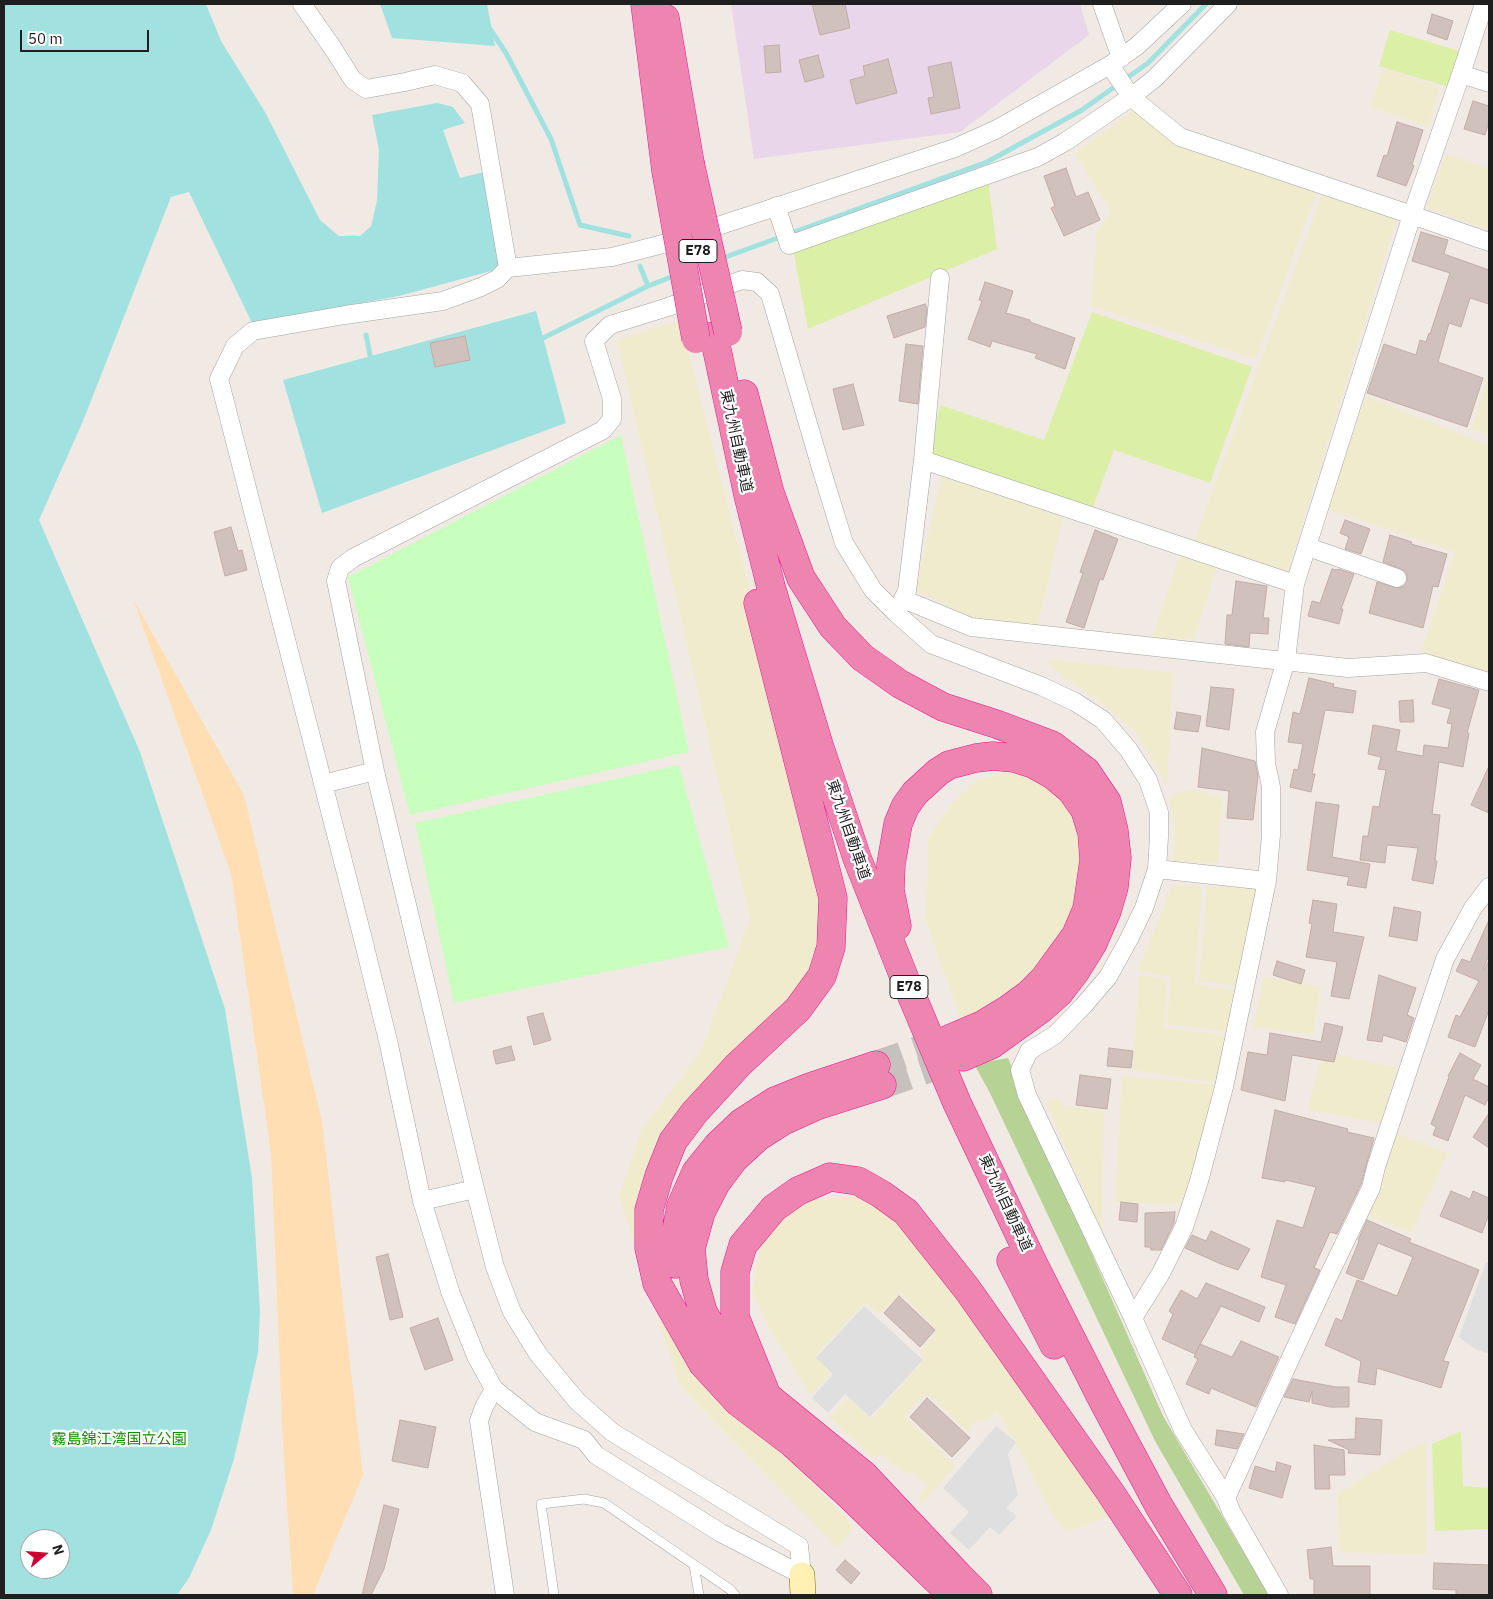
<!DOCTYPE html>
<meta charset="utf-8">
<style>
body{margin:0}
#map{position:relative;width:1493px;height:1599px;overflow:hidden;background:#f1eae4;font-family:"IBM Plex Sans",sans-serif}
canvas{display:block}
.frame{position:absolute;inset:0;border:5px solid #1f1f1f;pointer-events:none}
.north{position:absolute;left:20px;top:1529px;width:50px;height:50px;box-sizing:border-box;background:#fff;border:1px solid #a5a5a5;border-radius:50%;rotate:72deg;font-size:14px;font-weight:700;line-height:20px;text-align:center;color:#1f1f1f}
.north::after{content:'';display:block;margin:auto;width:18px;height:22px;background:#ce0030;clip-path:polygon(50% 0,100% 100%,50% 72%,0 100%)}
.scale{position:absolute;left:20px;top:30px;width:129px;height:22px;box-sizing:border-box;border:2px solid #1f1f1f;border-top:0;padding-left:6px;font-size:15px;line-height:18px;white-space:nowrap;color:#1f1f1f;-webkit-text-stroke:4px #fff;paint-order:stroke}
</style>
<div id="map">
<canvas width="1493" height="1599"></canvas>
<div class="frame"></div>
<div class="north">N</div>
<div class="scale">50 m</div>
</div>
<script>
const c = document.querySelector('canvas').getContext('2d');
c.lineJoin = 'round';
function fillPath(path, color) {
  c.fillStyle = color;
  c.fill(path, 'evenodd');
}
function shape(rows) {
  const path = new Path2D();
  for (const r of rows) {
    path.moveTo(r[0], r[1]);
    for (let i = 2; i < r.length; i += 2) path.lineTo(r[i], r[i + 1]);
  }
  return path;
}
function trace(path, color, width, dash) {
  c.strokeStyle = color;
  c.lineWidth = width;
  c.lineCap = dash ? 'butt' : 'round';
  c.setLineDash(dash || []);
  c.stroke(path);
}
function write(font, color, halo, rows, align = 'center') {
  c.font = font + ' "IBM Plex Sans","Noto Sans JP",sans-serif';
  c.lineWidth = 4.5;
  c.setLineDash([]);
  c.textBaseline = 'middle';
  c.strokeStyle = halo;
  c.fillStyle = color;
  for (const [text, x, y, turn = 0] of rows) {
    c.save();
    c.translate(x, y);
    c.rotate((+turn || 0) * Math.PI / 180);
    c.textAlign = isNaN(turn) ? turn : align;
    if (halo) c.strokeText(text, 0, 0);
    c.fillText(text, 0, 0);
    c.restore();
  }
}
const industrial = shape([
 [731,4,1080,4,1089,35,960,132,754,159]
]);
const farmland = shape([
 [1383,68,1440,88,1428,127,1370,107],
 [1133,111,1317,190,1256,359,1091,306,1097,231,1111,212,1075,153],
 [1446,154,1489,168,1489,230,1426,207],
 [1323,192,1398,215,1286,576,1193,544],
 [680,320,830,899,817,979,669,1141,646,1252,692,1359,854,1526,838,1548,680,1386,619,1196,642,1129,701,1051,750,919,617,340],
 [1489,373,1489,435,1471,429],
 [1366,396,1489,445,1489,673,1421,652,1455,552,1327,509],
 [942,473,1064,512,1036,634,976,620,916,590],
 [1182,548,1219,561,1194,638,1152,639],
 [1045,659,1173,672,1167,787,1136,732,1099,701,1061,676],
 [1006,772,1044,778,1071,801,1088,850,1071,929,1027,989,974,1020,960,1016,936,950,925,916,928,878,928,838,951,805,972,783],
 [1189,789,1222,797,1218,863,1173,861,1174,825,1168,797],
 [1172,885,1202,886,1195,984,1239,991,1232,1032,1167,1024,1171,977,1138,971],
 [1207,886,1262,888,1242,986,1199,981],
 [1139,975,1167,979,1164,1028,1231,1036,1221,1084,1133,1070],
 [1264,977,1320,987,1313,1035,1253,1027],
 [1322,1051,1397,1068,1381,1123,1308,1110],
 [1122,1076,1217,1085,1185,1205,1115,1202],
 [1059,1098,1063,1106,1104,1111,1102,1233,1046,1102],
 [1396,1133,1448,1153,1411,1233,1366,1215],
 [859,1196,900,1220,1115,1514,1066,1532,1052,1514,1022,1454,997,1411,985,1421,978,1420,971,1426,970,1433,926,1393,904,1415,955,1466,936,1489,922,1503,918,1499,928,1485,913,1474,900,1470,880,1453,874,1459,829,1417,847,1398,872,1419,925,1359,919,1354,937,1331,901,1293,880,1314,865,1303,816,1355,830,1375,810,1394,769,1328,752,1291,761,1242,805,1200],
 [1426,1442,1426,1555,1340,1552,1337,1494,1399,1455]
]);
const grass = shape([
 [1390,30,1459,51,1452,88,1379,66],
 [988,180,997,249,808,329,793,249],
 [1092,312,1252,367,1210,483,1114,450,1093,507,930,456,940,405,1044,440],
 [1461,1431,1463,1486,1489,1488,1489,1529,1435,1531,1432,1444]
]);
const forest = shape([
 [1008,1058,1066,1195,1163,1416,1269,1595,1244,1595,1155,1441,990,1093,974,1064]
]);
const sand = shape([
 [133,599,244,795,322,1121,363,1475,313,1595,293,1595,283,1445,271,1153,231,874]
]);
const park = shape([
 [621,435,689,752,410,815,348,577],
 [679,765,729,947,454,1003,415,823]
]);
const parking = shape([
 [1486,1262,1489,1263,1489,1354,1475,1349,1459,1337],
 [864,1306,923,1360,870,1417,845,1394,828,1413,812,1398,833,1374,816,1358],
 [996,1426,1016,1442,1008,1454,1018,1495,1006,1508,1017,1516,999,1535,990,1527,969,1550,950,1533,969,1512,943,1488]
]);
const water = shape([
 [4,4,206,4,221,41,265,112,320,220,339,236,360,236,371,226,377,201,379,150,372,115,437,103,453,107,465,123,443,130,460,178,484,172,502,268,399,296,252,323,189,192,171,197,83,421,39,520,140,752,225,1009,252,1178,260,1311,258,1353,234,1459,211,1530,189,1578,177,1595,4,1595],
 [30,1539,60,1539,60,1569,30,1569],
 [380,4,487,4,495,46,392,38],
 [536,311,566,423,322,513,283,380]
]);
const stream = shape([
 [490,29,506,53,551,139,580,225,629,236],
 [720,259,987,162,1082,110,1148,63,1206,4],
 [640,266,648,286],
 [366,335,371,360],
 [537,341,648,286,676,275]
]);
const building = shape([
 [812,4,845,4,850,28,820,35,812,4],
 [1432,14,1453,21,1447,40,1427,33,1432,14],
 [779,45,781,72,766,73,764,46,779,45],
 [818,55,824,77,805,82,799,60,818,55],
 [888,59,897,93,856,104,850,80,865,76,863,66,888,59],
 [951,62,960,108,931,114,928,98,934,97,928,67,951,62],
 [1473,101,1489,106,1489,121,1485,135,1464,129,1473,101],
 [1397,122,1423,130,1412,165,1414,166,1406,186,1377,176,1384,155,1387,156,1397,122],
 [1066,168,1076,197,1088,192,1100,220,1064,236,1051,208,1055,206,1044,176,1066,168],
 [1421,232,1448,240,1444,254,1489,270,1489,304,1470,298,1461,327,1449,323,1438,362,1483,378,1467,427,1367,393,1384,344,1416,355,1420,340,1426,342,1429,333,1430,334,1450,273,1412,261,1421,232],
 [985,282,1013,291,1006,313,1030,320,1030,322,1075,338,1065,369,1035,358,1037,354,992,341,990,347,968,339,982,301,979,300,985,282],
 [925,304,927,308,925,327,894,338,887,316,925,304],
 [465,336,470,360,435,367,430,343,465,336],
 [906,344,923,346,918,404,899,401,906,344],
 [853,384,864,425,843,430,833,389,853,384],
 [1345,520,1370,529,1361,554,1345,549,1349,537,1340,533,1345,520],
 [231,527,238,551,242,550,247,570,225,576,214,532,231,527],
 [1095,530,1118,539,1103,580,1100,579,1084,628,1066,622,1083,573,1080,572,1095,530],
 [1390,535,1412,542,1411,544,1447,554,1438,587,1433,586,1423,628,1369,613,1377,582,1398,588,1404,586,1407,581,1407,576,1405,571,1383,562,1390,535],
 [1332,569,1337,570,1338,569,1354,574,1341,609,1343,609,1339,624,1308,616,1312,601,1320,603,1332,569],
 [1236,581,1267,586,1263,618,1269,618,1268,634,1250,633,1249,647,1225,644,1227,615,1232,615,1236,581],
 [1309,678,1334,684,1333,687,1356,691,1353,713,1325,710,1312,774,1315,774,1311,792,1290,787,1294,769,1298,770,1303,744,1288,742,1293,712,1300,714,1309,678],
 [1439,679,1479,690,1467,733,1469,733,1463,767,1439,762,1432,814,1440,815,1435,861,1437,861,1433,884,1412,880,1418,848,1387,845,1385,863,1360,860,1363,836,1368,836,1373,806,1379,807,1386,770,1378,769,1381,757,1368,754,1373,725,1400,730,1396,751,1423,756,1424,745,1448,748,1452,724,1447,723,1451,709,1432,704,1439,679],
 [1211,687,1234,689,1229,730,1206,726,1211,687],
 [1413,700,1414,722,1400,722,1399,701,1413,700],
 [1177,712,1201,716,1198,732,1174,729,1177,712],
 [1202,748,1255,761,1258,776,1253,820,1227,818,1229,791,1198,787,1202,748],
 [1489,766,1489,813,1471,805,1489,766],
 [1316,802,1339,805,1332,857,1370,864,1366,888,1347,885,1349,877,1307,870,1316,802],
 [1313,900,1337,904,1333,932,1364,937,1349,999,1331,996,1337,962,1306,957,1312,924,1309,923,1313,900],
 [1394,907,1421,912,1417,941,1389,936,1394,907],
 [1489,920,1489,955,1483,969,1484,970,1489,960,1489,1010,1475,1047,1448,1037,1456,1015,1460,1017,1479,981,1456,971,1462,959,1470,962,1489,920],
 [1277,961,1305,970,1301,984,1273,975,1277,961],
 [1379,975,1416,988,1407,1015,1414,1018,1406,1042,1383,1035,1382,1042,1367,1040,1379,975],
 [543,1013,551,1040,534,1045,527,1017,543,1013],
 [1325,1023,1343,1027,1334,1062,1292,1055,1285,1101,1241,1090,1248,1052,1267,1055,1270,1033,1321,1042,1325,1023],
 [511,1046,515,1060,496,1064,493,1051,511,1046],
 [1109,1048,1133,1051,1131,1068,1107,1066,1109,1048],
 [1460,1053,1481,1065,1473,1079,1489,1087,1489,1097,1485,1105,1465,1095,1448,1141,1433,1135,1436,1127,1431,1124,1449,1077,1448,1076,1460,1053],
 [1080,1075,1111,1079,1107,1109,1076,1105,1080,1075],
 [1275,1110,1348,1129,1347,1132,1374,1138,1361,1184,1337,1234,1330,1232,1314,1268,1320,1270,1295,1324,1275,1317,1286,1285,1261,1277,1277,1220,1303,1228,1316,1187,1285,1180,1285,1182,1262,1178,1275,1110],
 [1489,1113,1489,1148,1473,1137,1489,1113],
 [1451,1191,1470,1199,1473,1191,1489,1198,1489,1214,1482,1233,1440,1216,1451,1191],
 [1121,1202,1138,1204,1137,1222,1119,1220,1121,1202],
 [1175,1212,1174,1223,1161,1250,1151,1250,1150,1247,1145,1247,1145,1213,1175,1212],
 [1367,1220,1411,1239,1409,1242,1479,1270,1443,1361,1449,1362,1441,1388,1377,1368,1375,1385,1358,1382,1361,1361,1325,1345,1336,1318,1342,1321,1357,1280,1397,1296,1413,1257,1378,1243,1363,1280,1346,1273,1359,1241,1358,1240,1367,1220],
 [1211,1231,1250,1249,1238,1270,1221,1264,1185,1248,1192,1235,1206,1241,1211,1231],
 [388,1254,403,1317,390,1320,376,1257,388,1254],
 [1206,1283,1265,1307,1259,1322,1221,1306,1195,1354,1162,1339,1173,1314,1169,1311,1181,1290,1197,1299,1206,1283],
 [899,1296,935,1330,920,1347,884,1313,899,1296],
 [438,1318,453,1360,425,1370,410,1328,438,1318],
 [1241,1341,1279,1357,1256,1407,1211,1388,1209,1394,1186,1384,1198,1359,1194,1357,1200,1344,1232,1357,1241,1341],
 [1293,1379,1336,1387,1349,1387,1349,1407,1330,1407,1312,1403,1312,1391,1309,1402,1284,1397,1293,1379],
 [927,1398,970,1438,952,1457,910,1417,927,1398],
 [1356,1418,1382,1420,1380,1455,1348,1453,1349,1450,1328,1440,1355,1439,1356,1418],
 [400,1420,436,1427,428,1468,392,1461,400,1420],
 [1217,1430,1244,1434,1237,1449,1215,1445,1217,1430],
 [1314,1445,1344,1450,1345,1475,1329,1475,1330,1489,1315,1489,1314,1445],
 [1277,1462,1291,1466,1282,1498,1249,1488,1255,1466,1275,1472,1277,1462],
 [384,1505,399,1509,384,1569,371,1595,362,1595,384,1505],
 [1331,1547,1333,1566,1370,1566,1370,1595,1314,1595,1314,1579,1310,1579,1307,1550,1331,1547],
 [845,1560,860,1573,851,1584,836,1570,845,1560],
 [1434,1563,1489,1565,1489,1595,1456,1595,1456,1590,1433,1589,1434,1563]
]);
const highwayTunnel = shape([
 [876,1065,949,1039],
 [882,1085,963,1057]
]);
const lane = shape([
 [694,1565,699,1595],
 [554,1595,541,1504,584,1499,604,1503,731,1590,735,1595]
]);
const street = shape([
 [302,4,332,47,353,80,366,89,405,82,435,75,462,83,480,104,508,268],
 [1102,4,1121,58],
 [1110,65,1131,97,1180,137,1412,215,1489,242],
 [1461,74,1489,83],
 [776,206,789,245,1038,157,1065,142,1131,97,1154,79,1228,4],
 [923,460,1295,584],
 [1308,547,1397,578],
 [903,599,971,627,1348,668,1426,663,1489,682],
 [898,609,907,591,923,460,940,278],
 [323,784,375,771],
 [1157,869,1267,881],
 [422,1201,475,1189],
 [1133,1318,1161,1273,1184,1227,1199,1181,1224,1087,1267,881,1271,835,1271,787,1266,763,1265,732,1286,660,1295,584,1412,215,1461,74,1484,4],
 [494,1389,484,1407,479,1421,505,1595],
 [1226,1498,1329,1275,1371,1188,1376,1167,1445,959,1473,908,1489,887],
 [802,1575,799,1546,612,1432,577,1401,538,1354,512,1312,495,1267,475,1189,375,771,336,581,340,568,353,558,603,430,612,419,612,399,594,341,610,325,668,307,742,280,757,282,770,294,821,468,844,543,873,590,896,613,931,644,1041,686,1075,702,1103,720,1128,749,1148,780,1159,812,1159,837,1157,869,1144,908,1129,939,1108,977,1084,1005,1055,1035,1029,1051,1020,1070,1027,1095,1133,1318,1183,1430,1226,1498,1231,1511,1279,1595],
 [802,1575,721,1533,596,1455,584,1440,535,1422,494,1389,476,1356,451,1294,422,1201,389,1045,362,935,219,379,235,346,253,331,345,315,443,301,481,287,497,279,508,268,612,257,663,244,955,148,997,129,1110,65,1137,46,1182,4]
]);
const secondary = shape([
 [802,1575,803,1595]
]);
const highway = shape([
 [645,4,666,171],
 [665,18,690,163],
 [714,336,748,495,771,587,819,745,857,858,906,982,957,1103,1032,1261,1102,1399,1159,1506,1213,1595],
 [744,394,770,493,801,578,833,627,863,658,900,684,943,707,996,724,1052,745,1086,771,1107,802,1114,831,1117,858,1114,887,1107,911,1093,943,1075,972,1059,993,1041,1009,991,1045,963,1057],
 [758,603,833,898,831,947,822,976,798,1009,738,1065,694,1113,673,1141,659,1176,649,1210,649,1248,657,1283,703,1364,738,1402,792,1443,849,1495,952,1595],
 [897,926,890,890,891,864,898,824,905,807,915,793,938,772,949,765,976,758,993,756,1014,758,1033,764,1053,775,1071,790,1085,810,1092,833,1094,860,1087,909,1076,935,1044,979,1029,994,1007,1010,984,1024,949,1039],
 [882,1085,816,1106,783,1121,758,1137,734,1159,716,1183,701,1212,691,1248,694,1280,703,1312,723,1346,767,1396,864,1475,959,1576,978,1595],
 [1011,1261,1054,1345],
 [675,1264,673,1248,681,1206,696,1172,717,1146,741,1123,775,1101,810,1087,876,1065],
 [767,1396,735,1317,735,1272,743,1245,774,1208,798,1191,830,1177,858,1181,881,1194,906,1212,967,1289,1110,1492,1178,1595]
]);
const highwayBridge = shape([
 [690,163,728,332],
 [666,171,696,339]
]);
const shields = [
 [698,251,38],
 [909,987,38]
];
const shieldNames = [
 ["E78",698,251],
 ["E78",909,987]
];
const streetNames = [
 ["東九州自動車道",736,441,78],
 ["東九州自動車道",848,830,71],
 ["東九州自動車道",1005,1203,65]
];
const parkNames = [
 ["霧島錦江湾国立公園",119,1440]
];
fillPath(industrial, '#e9d6ea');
fillPath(farmland, '#f1ebce');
fillPath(grass, '#dbefa6');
fillPath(forest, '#b6d395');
fillPath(sand, '#ffdeb4');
fillPath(park, '#c8febe');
fillPath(parking, '#dfdfdf');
fillPath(water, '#a1e2e1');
trace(stream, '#a1e2e1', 5);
fillPath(building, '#d1c1bd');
trace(building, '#c4aba5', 1);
trace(highwayTunnel, '#c7c1bd', 28, [28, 14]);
trace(lane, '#a3a3a3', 10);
trace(street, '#a3a3a3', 19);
trace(secondary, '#7c6c00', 26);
trace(highway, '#ea1690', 29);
trace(lane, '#fff', 9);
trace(street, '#fff', 18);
trace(secondary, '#fff1b4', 25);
trace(highway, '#ee85b1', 28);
trace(highwayBridge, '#ea1690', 29, []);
trace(highwayBridge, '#ee85b1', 28);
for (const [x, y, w] of shields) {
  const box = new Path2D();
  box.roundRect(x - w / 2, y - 11.5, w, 23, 4);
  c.fillStyle = '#fff';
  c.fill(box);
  trace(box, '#1f1f1f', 1);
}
write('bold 14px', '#1f1f1f', null, shieldNames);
write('15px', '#1f1f1f', '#fff', streetNames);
write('15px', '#168802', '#fff', parkNames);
</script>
